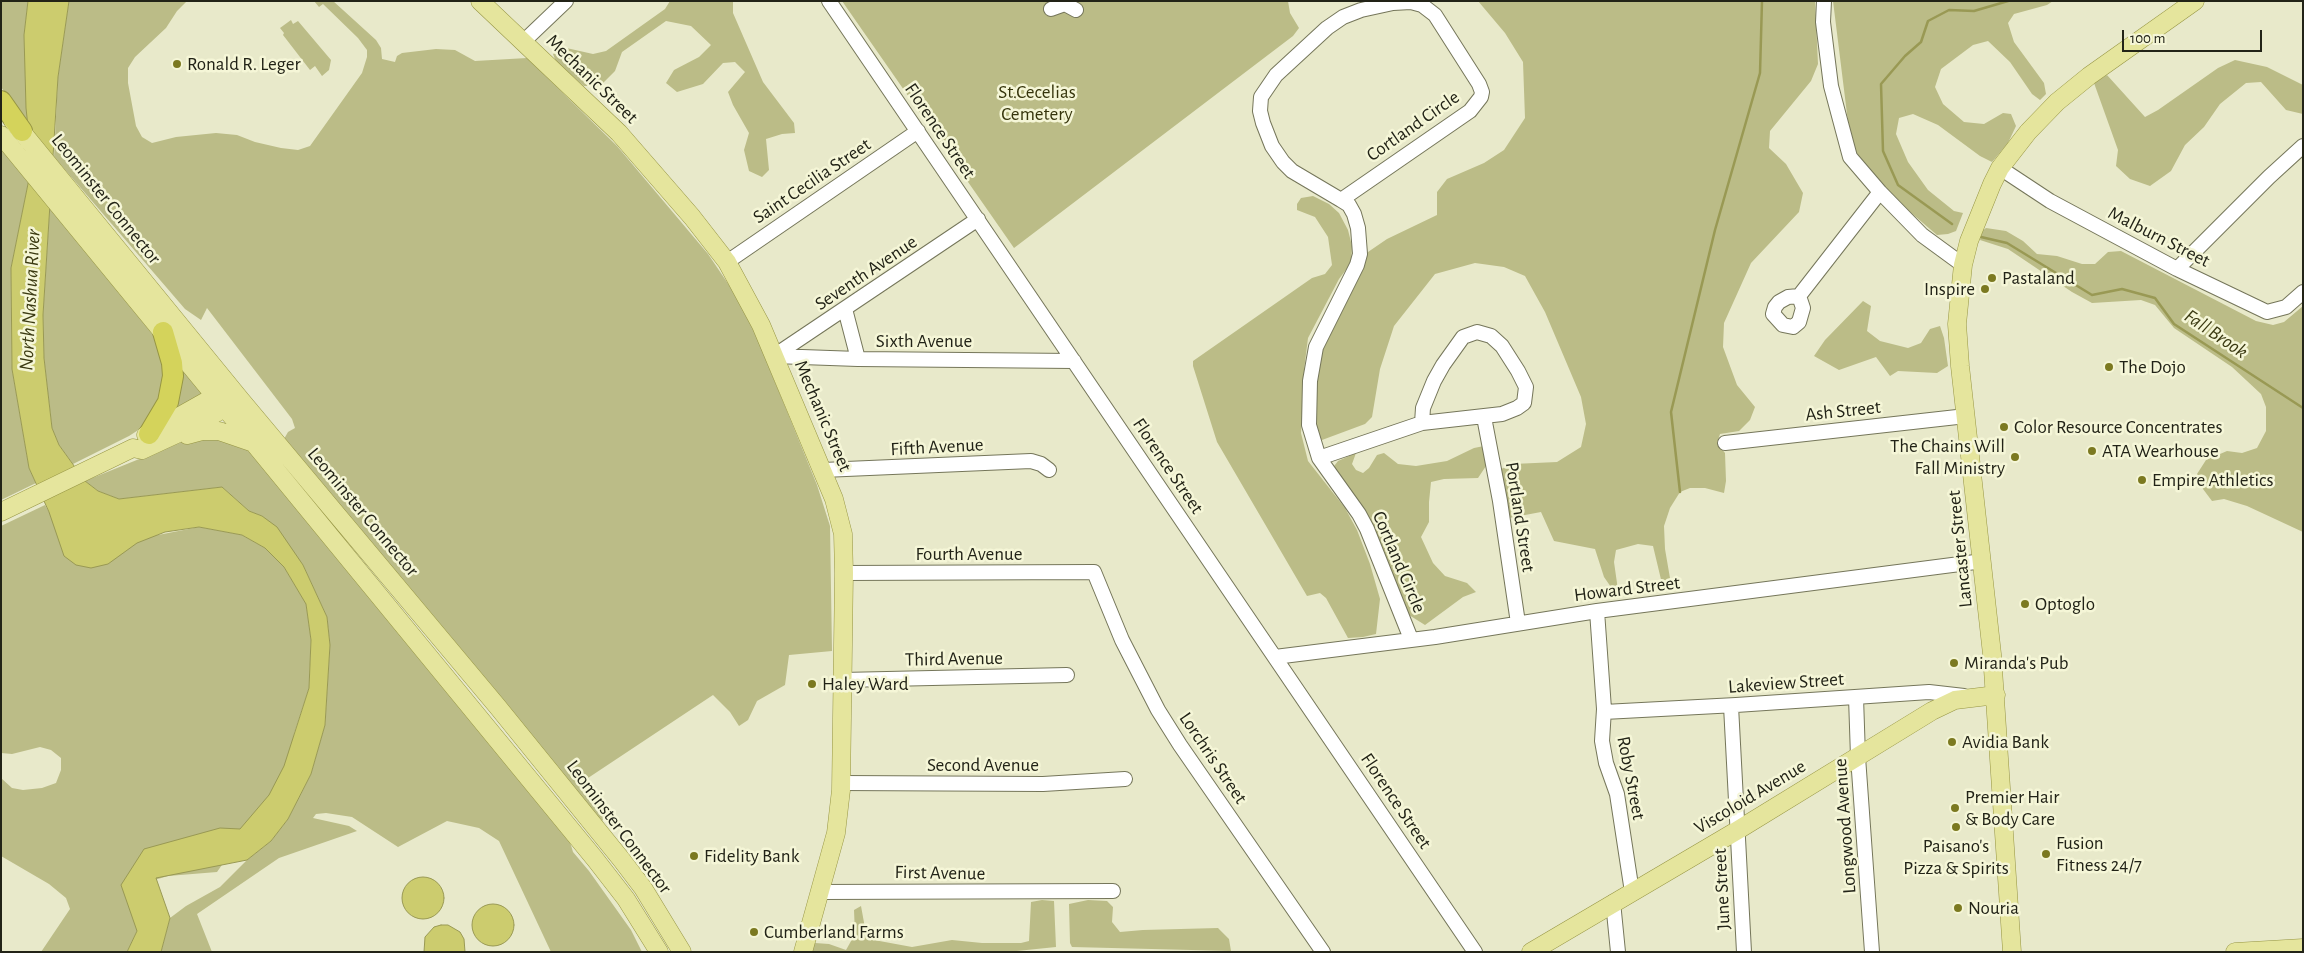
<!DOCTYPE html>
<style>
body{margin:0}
#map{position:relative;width:2304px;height:953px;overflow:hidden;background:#e8e9ca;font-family:"Alegreya Sans",sans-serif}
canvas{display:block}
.frame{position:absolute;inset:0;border:2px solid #222317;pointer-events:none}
.scale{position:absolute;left:2122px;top:30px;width:140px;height:22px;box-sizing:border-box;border:2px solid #222317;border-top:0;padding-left:6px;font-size:15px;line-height:18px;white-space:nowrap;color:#222317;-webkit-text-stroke:4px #f5f6d7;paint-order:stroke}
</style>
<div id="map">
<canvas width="2304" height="953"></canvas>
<div class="frame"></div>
<div class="scale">100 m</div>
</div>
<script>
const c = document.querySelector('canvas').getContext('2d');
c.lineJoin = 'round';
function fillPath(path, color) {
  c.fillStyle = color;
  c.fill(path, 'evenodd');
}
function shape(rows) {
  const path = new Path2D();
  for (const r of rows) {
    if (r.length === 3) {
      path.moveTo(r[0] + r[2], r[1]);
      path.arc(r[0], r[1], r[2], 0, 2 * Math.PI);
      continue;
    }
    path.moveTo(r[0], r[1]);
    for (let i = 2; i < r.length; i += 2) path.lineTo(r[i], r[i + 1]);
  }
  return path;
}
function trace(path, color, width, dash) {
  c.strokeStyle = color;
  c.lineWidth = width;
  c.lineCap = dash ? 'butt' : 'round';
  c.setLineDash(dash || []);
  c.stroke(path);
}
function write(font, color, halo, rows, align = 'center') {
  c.font = font + ' "Alegreya Sans",sans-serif';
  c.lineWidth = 5;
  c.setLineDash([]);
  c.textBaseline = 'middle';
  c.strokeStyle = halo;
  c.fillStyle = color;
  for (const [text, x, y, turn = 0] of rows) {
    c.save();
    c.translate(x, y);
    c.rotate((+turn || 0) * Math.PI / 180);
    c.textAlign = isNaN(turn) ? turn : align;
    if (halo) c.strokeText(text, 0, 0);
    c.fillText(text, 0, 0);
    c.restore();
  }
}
const green = shape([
 [1,1,28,1,24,35,28,126,1,87],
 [69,1,187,1,177,11,166,28,135,57,128,68,128,83,136,126,142,137,152,143,176,137,216,133,237,135,255,142,281,148,298,150,310,146,362,73,367,57,367,50,358,38,323,4,319,7,314,1,333,1,343,10,376,40,381,48,382,59,395,62,397,56,402,53,436,49,455,50,475,61,527,58,617,146,708,254,735,294,755,333,817,485,830,526,832,651,789,655,785,685,757,701,748,720,739,726,730,712,713,695,585,780,580,787,583,792,602,810,604,818,601,823,284,439,288,432,295,428,292,419,207,308,201,320,185,309,54,157,58,77],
 [670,1,733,1,733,13,763,82,794,123,795,133,782,134,766,139,769,170,762,177,749,171,744,150,749,133,733,105,728,92,745,72,735,62,723,63,703,84,677,92,666,83,674,70,699,57,711,45,691,26,666,21,622,52,615,71,600,86,584,86,556,62,553,54,562,47,593,54,606,51,665,9],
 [842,1,1288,1,1290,13,1299,28,1293,36,1014,248],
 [1478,1,1815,1,1818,64,1811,81,1770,131,1769,148,1786,164,1803,193,1799,212,1751,263,1724,323,1723,347,1737,385,1755,407,1750,420,1739,431,1720,434,1717,443,1725,453,1726,481,1724,493,1705,488,1690,488,1680,492,1670,508,1664,526,1665,549,1671,584,1664,592,1653,546,1638,544,1616,550,1614,562,1618,590,1613,590,1604,577,1595,549,1554,541,1541,512,1509,518,1501,469,1513,464,1557,462,1581,447,1586,424,1581,397,1545,312,1525,276,1504,267,1475,263,1435,274,1394,326,1380,369,1372,417,1365,424,1322,440,1317,435,1314,425,1314,376,1319,354,1368,252,1387,239,1437,215,1437,192,1447,179,1484,163,1504,150,1525,118,1523,62,1505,33],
 [1833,1,2053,1,2047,5,2014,14,2008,23,2014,42,2044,83,2046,94,2040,100,2032,94,2010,62,1988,41,1973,45,1941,69,1935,87,1943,104,1964,122,1984,124,2003,113,2011,114,2016,126,2008,143,1992,162,1980,156,1938,125,1913,114,1899,118,1896,134,1908,162,1928,190,1954,211,1963,213,1956,231,1948,234,1937,235,1902,205,1864,164,1855,150,1850,138],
 [291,20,293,24,298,21,331,60,329,70,322,76,315,66,310,70,283,35,284,33,280,28],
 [2235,60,2267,67,2303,85,2303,114,2286,110,2261,82,2246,83,2220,104,2204,127,2185,145,2171,171,2150,186,2130,179,2116,166,2118,150,2094,83,2107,75,2145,117,2158,110,2218,68],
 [1,146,29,179,11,268,12,369,29,468,36,483,1,500],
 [1313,196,1329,204,1339,213,1348,230,1352,246,1351,263,1339,279,1308,338,1304,370,1301,433,1308,461,1345,508,1357,530,1370,564,1380,599,1376,634,1363,637,1348,638,1326,598,1320,593,1307,596,1217,442,1193,366,1193,361,1312,278,1325,274,1332,265,1328,237,1315,217,1297,210,1297,204,1301,198],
 [50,205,153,335,161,351,165,390,143,427,129,436,73,464,59,445,52,428,44,358,43,315],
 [1986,228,2006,231,2023,241,2037,254,2057,256,2082,264,2095,264,2108,252,2121,251,2256,321,2273,325,2284,322,2303,306,2303,532,2247,506,2224,499,2212,501,2203,489,2197,474,2206,460,2227,451,2242,453,2257,448,2266,431,2266,407,2261,394,2232,367,2174,328,2155,305,2141,300,2092,303,2072,292,2008,249,1980,240,1982,231],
 [1863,301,1871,306,1867,331,1880,341,1908,348,1921,343,1930,329,1940,326,1944,338,1948,366,1937,373,1898,371,1890,376,1876,357,1839,370,1814,356,1825,340],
 [179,363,204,393,203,397,168,412],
 [203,436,243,446,253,455,570,842,573,852,589,871,631,930,642,952,551,952,499,841,479,828,447,821,398,847,352,817,326,813,316,814,313,818,349,826,357,831,279,858,197,914,212,952,161,952,170,918,186,906,220,887,247,860,271,841,288,819,311,774,325,725,330,645,327,617,303,565,262,516,249,511,222,487,119,499,98,491,85,481,191,438],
 [1484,446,1488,463,1478,478,1444,479,1431,482,1429,502,1429,522,1421,537,1433,563,1445,576,1467,583,1476,592,1463,597,1425,625,1409,615,1388,564,1331,470,1338,461,1356,453,1352,464,1356,470,1363,473,1369,468,1377,455,1384,453,1398,464,1416,466,1447,461,1474,448],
 [45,505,49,512,158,535,199,527,242,535,265,548,284,567,306,603,311,640,309,688,294,734,293,763,217,872,168,876,151,881,137,931,127,952,41,952,70,909,66,898,49,884,1,856,1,778,12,788,23,790,42,788,56,783,61,770,61,758,51,750,40,747,12,754,1,753,1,526],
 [1042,900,1054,901,1056,947,1007,952,810,952,815,943,829,944,846,950,855,934,854,910,861,906,865,928,874,940,912,947,952,940,982,943,1021,943,1029,941,1031,902],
 [1088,900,1107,901,1113,907,1112,922,1120,932,1143,930,1218,928,1229,939,1231,951,1072,947,1070,943,1069,904]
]);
const water = shape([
 [28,1,69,1,58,77,43,315,44,358,52,428,59,445,85,481,98,491,119,499,222,487,249,511,262,516,277,527,303,565,327,617,330,645,325,725,311,774,288,819,271,841,247,860,156,878,170,918,161,952,127,952,137,931,121,885,144,849,220,828,240,829,269,795,284,766,309,688,311,640,306,604,284,567,265,548,242,535,199,527,165,532,137,543,108,564,91,568,76,565,64,556,49,512,29,468,12,369,11,268,32,164,26,108,24,35,28,1],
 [423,898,21],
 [493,925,21],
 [441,925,448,925,460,932,464,939,465,952,424,952,425,937,434,927,441,925]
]);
const stream = shape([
 [1952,224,1898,185,1883,151,1881,84,1905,56,1921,42,1928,21,1949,10,1974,11,2008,1],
 [1981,237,2007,243,2092,295,2122,289,2155,298,2174,324,2303,408],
 [1680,492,1671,412,1715,230,1760,73,1762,1]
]);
const minor = shape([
 [829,1,1475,952],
 [1824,1,1823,22,1831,86,1850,157,1880,192,1922,235,1963,265],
 [1051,9,1065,4,1076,10],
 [523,42,566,1],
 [2000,168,2050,201,2177,269,2267,312,2286,307,2303,292],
 [1341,200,1292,171,1283,162,1272,146,1263,123,1260,111,1261,97,1276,75,1327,28,1343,17,1361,10,1393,3,1411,2,1422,5,1435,15,1479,84,1482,92,1481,97,1470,111,1341,200,1349,205,1354,214,1358,228,1360,254,1357,265,1316,347,1310,381,1309,425,1319,458,1359,514,1367,529,1411,639],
 [727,262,918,131],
 [2177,269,2269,177,2303,146],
 [1799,296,1803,308,1799,322,1793,327,1783,325,1773,314,1775,307,1779,302,1788,297,1799,296,1880,192],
 [845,309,858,359],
 [774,356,858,359,1074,361],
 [774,356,978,219],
 [1484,417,1500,501,1518,623],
 [1725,443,1966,416],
 [1319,458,1422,423,1423,408,1434,381,1443,365,1463,337,1477,332,1491,336,1502,346,1518,371,1526,387,1524,403,1517,408,1502,414,1422,423],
 [823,470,1031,461,1041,464,1049,470],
 [844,573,1094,572,1122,640,1158,710,1180,745,1323,952],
 [1597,611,1604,709,1602,741,1606,763,1617,794,1632,892],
 [1275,657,1435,637,1597,611,1983,561],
 [842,680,1067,675],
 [1856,697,1858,757,1872,952],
 [1731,706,1744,952],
 [1604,712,1736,705,1929,692,1964,696],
 [841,783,1043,784,1125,779],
 [820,892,1113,891],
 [1613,902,1618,952]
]);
const major = shape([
 [480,1,619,133,692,217,727,262,761,325,834,499,843,534,844,573,841,790,836,833,803,952],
 [13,121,240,399,497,706,621,859,643,888,682,952],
 [1,135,595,859,626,899,659,952],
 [146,435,226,390],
 [187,435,202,431,219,431,251,442],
 [1,512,133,448,142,450,198,424,234,402],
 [1531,952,1738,830,1932,711,1955,700,1996,695],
 [2012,952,1992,654,1960,366,1957,324,1963,265,1969,241,1992,184,2000,168,2028,132,2057,102,2089,76,2195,1],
 [2235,952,2303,948]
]);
const highway = shape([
 [1,101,22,131],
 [149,434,168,402,173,376,172,363,163,332]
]);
const markers = [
 [177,64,5,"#7b7920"],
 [1992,278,5,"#7b7920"],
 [1985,289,5,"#7b7920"],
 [2109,367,5,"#7b7920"],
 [2004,427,5,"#7b7920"],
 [2092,451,5,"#7b7920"],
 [2015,457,5,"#7b7920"],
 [2142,480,5,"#7b7920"],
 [2025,604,5,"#7b7920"],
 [1954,663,5,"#7b7920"],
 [812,684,5,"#7b7920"],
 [1952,742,5,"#7b7920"],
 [1955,808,5,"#7b7920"],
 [1956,827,5,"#7b7920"],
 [2046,854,5,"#7b7920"],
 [694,856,5,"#7b7920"],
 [1958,908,5,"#7b7920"],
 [754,932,5,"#7b7920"]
];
const poiNames = [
 ["Ronald R. Leger",187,64],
 ["Pastaland",2002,278],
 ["Inspire",1975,289,"right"],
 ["The Dojo",2119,367],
 ["Color Resource Concentrates",2014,427],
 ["The Chains Will",2005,446,"right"],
 ["Fall Ministry",2005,468,"right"],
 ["ATA Wearhouse",2102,451],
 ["Empire Athletics",2152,480],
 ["Optoglo",2035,604],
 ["Miranda's Pub",1964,663],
 ["Haley Ward",822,684],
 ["Avidia Bank",1962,742],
 ["Premier Hair",1965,797],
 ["& Body Care",1965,819],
 ["Fusion",2056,843],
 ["Fitness 24/7",2056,865],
 ["Paisano's",1956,846,"center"],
 ["Pizza & Spirits",1956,868,"center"],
 ["Fidelity Bank",704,856],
 ["Nouria",1968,908],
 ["Cumberland Farms",764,932]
];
const streetNames = [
 ["Mechanic Street",592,79,44],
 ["Cortland Circle",1413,126,-35],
 ["Florence Street",940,131,56],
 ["Saint Cecilia Street",812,181,-34],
 ["Leominster Connector",106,199,51],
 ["Malburn Street",2159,237,27],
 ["Seventh Avenue",866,273,-34],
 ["Sixth Avenue",924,341],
 ["Ash Street",1843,411,-6],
 ["Mechanic Street",823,416,67],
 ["Fifth Avenue",937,447,-3],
 ["Florence Street",1168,466,56],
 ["Leominster Connector",363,512,50],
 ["Portland Street",1520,517,81],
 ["Lancaster Street",1960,549,-96],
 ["Fourth Avenue",969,554],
 ["Cortland Circle",1399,562,67],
 ["Howard Street",1627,589,-7],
 ["Third Avenue",954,659,-1],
 ["Lakeview Street",1786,683,-4],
 ["Lorchris Street",1213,758,56],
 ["Second Avenue",983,765],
 ["Roby Street",1631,778,79],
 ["Viscoloid Avenue",1750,797,-31],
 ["Florence Street",1396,801,56],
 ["Longwood Avenue",1845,826,-94],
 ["Leominster Connector",619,827,53],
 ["First Avenue",940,873,1],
 ["June Street",1722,889,-93]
];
const parkNames = [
 ["St.Cecelias",1037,92],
 ["Cemetery",1037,114]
];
const waterNames = [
 ["North Nashua River",30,300,-87],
 ["Fall Brook",2216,334,34]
];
fillPath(green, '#bbbc87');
fillPath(water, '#cccc6e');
trace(water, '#999954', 1);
trace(stream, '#999954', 2.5);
trace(minor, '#75765a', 16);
trace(major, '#969543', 19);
trace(highway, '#969543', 22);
trace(minor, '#fff', 14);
trace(major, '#e5e59d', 18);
trace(highway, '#d4d35b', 20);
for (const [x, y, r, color] of markers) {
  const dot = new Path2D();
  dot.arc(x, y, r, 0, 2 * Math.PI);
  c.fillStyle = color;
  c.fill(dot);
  trace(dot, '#f5f6d7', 2);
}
write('19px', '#222317', '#f5f6d7', poiNames, 'left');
write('19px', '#222317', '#f5f6d7', streetNames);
write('19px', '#35340b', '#f5f6d7', parkNames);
write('italic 20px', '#3b3a12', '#f5f6d7', waterNames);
</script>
